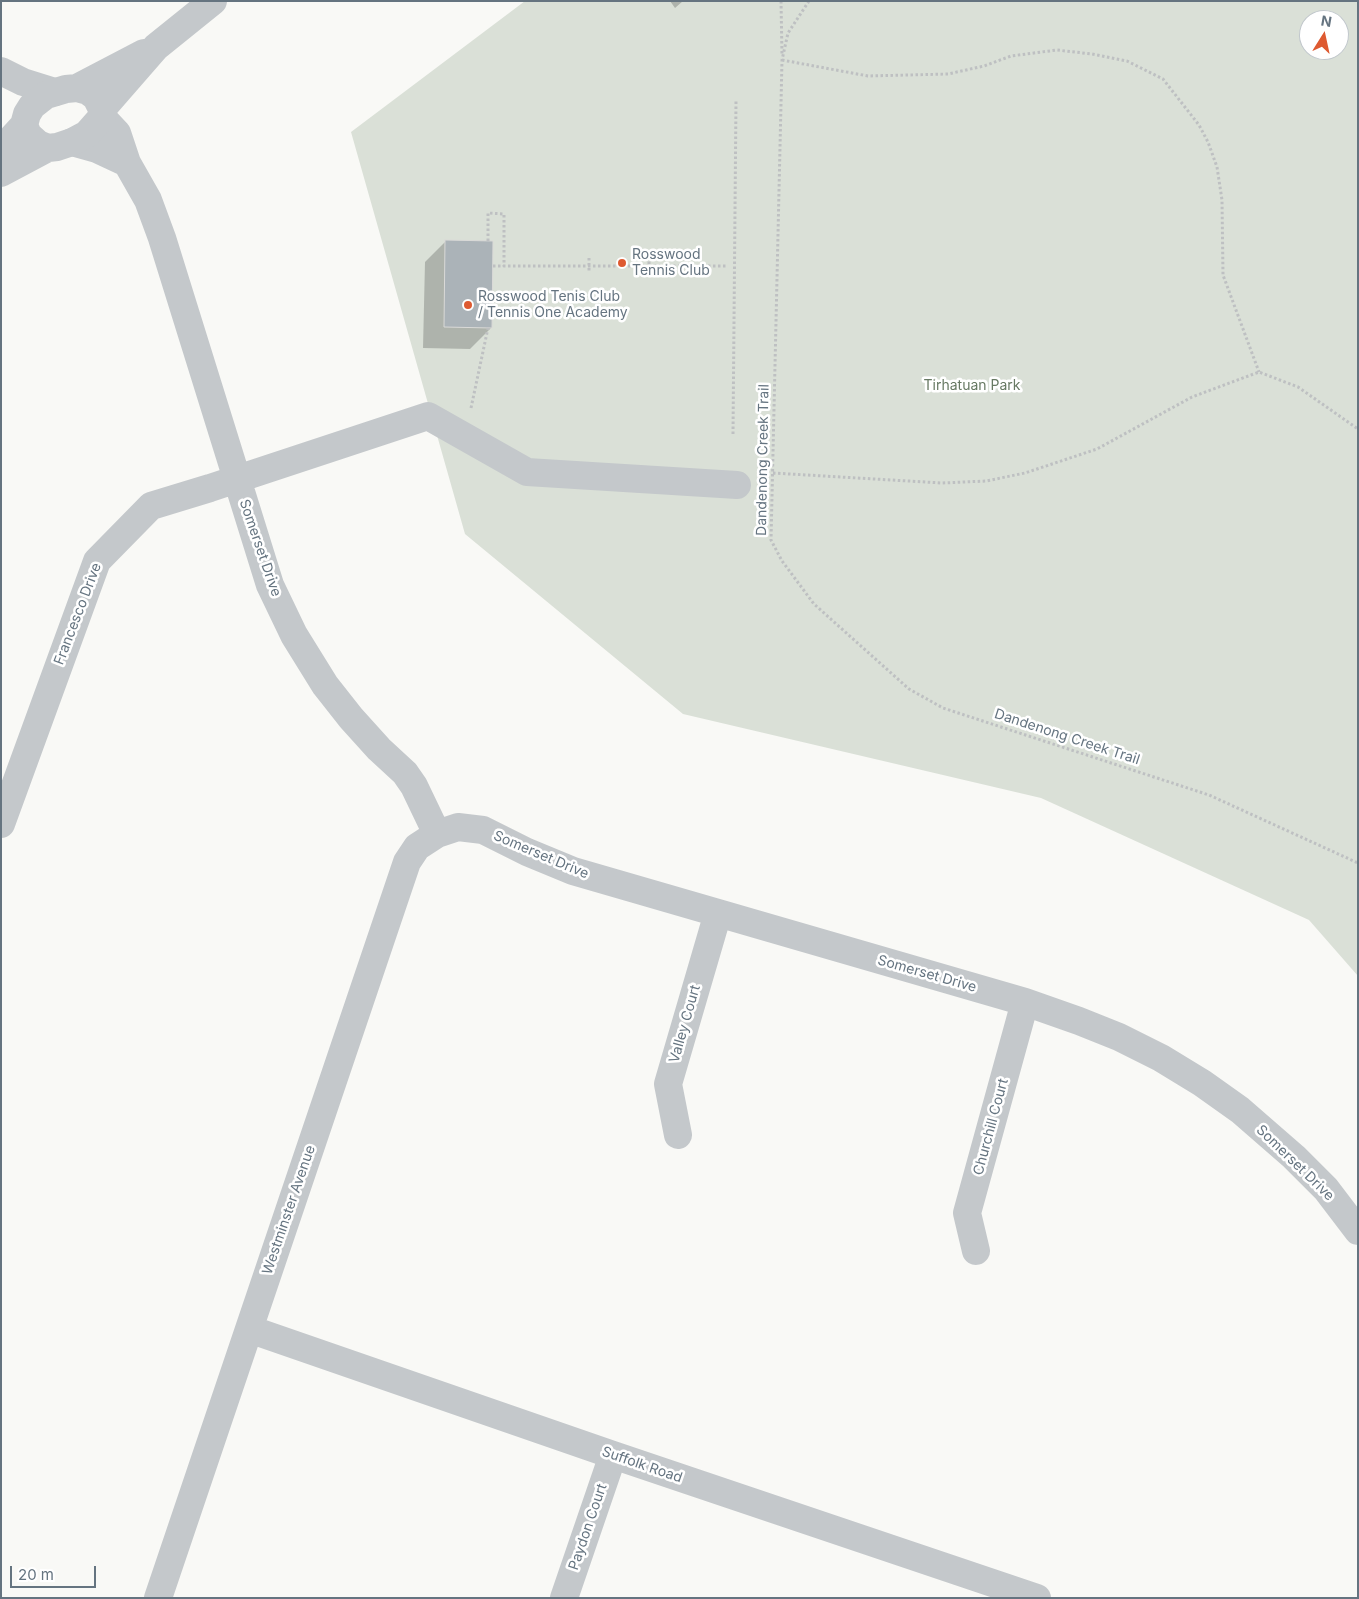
<!DOCTYPE html>
<style>
body{margin:0}
#map{position:relative;width:1359px;height:1599px;overflow:hidden;background:#f9f9f6;font-family:Inter,sans-serif}
canvas{display:block}
.frame{position:absolute;inset:0;border:2px solid #657480;pointer-events:none}
.north{position:absolute;left:1299px;top:10px;width:50px;height:50px;box-sizing:border-box;background:#fff;border:1px solid #c1c7cc;border-radius:50%;rotate:10deg;font-size:14px;font-weight:700;line-height:20px;text-align:center;color:#657480}
.north::after{content:'';display:block;margin:auto;width:18px;height:22px;background:#de5a31;clip-path:polygon(50% 0,100% 100%,50% 72%,0 100%)}
.scale{position:absolute;left:10px;top:1566px;width:86px;height:22px;box-sizing:border-box;border:2px solid #657480;border-top:0;padding-left:6px;font-size:15px;line-height:18px;white-space:nowrap;color:#657480;-webkit-text-stroke:4px #fff;paint-order:stroke}
</style>
<div id="map">
<canvas width="1359" height="1599"></canvas>
<div class="frame"></div>
<div class="north">N</div>
<div class="scale">20 m</div>
</div>
<script>
const c = document.querySelector('canvas').getContext('2d');
c.lineJoin = 'round';
function fillPath(path, color) {
  c.fillStyle = color;
  c.fill(path, 'evenodd');
}
function shape(rows) {
  const path = new Path2D();
  for (const r of rows) {
    path.moveTo(r[0], r[1]);
    for (let i = 2; i < r.length; i += 2) path.lineTo(r[i], r[i + 1]);
  }
  return path;
}
function trace(path, color, width, dash) {
  c.strokeStyle = color;
  c.lineWidth = width;
  c.lineCap = dash ? 'butt' : 'round';
  c.setLineDash(dash || []);
  c.stroke(path);
}
function write(font, color, halo, rows, align = 'center') {
  c.font = font + ' Inter,sans-serif';
  c.lineWidth = 5;
  c.setLineDash([]);
  c.textBaseline = 'middle';
  c.strokeStyle = halo;
  c.fillStyle = color;
  for (const [text, x, y, turn = 0] of rows) {
    c.save();
    c.translate(x, y);
    c.rotate((+turn || 0) * Math.PI / 180);
    c.textAlign = isNaN(turn) ? turn : align;
    if (halo) c.strokeText(text, 0, 0);
    c.fillText(text, 0, 0);
    c.restore();
  }
}
const green = shape([
 [525,1,1358,1,1358,976,1309,920,1041,798,683,714,465,534,351,132],
 [1309,20,1339,20,1339,50,1309,50]
]);
const shadow = shape([
 [670,1,683,1,675,8],
 [445,242,491,328,470,349,423,348,425,262]
]);
const building = shape([
 [445,240,493,241,492,328,444,327,445,240]
]);
const path = shape([
 [781,1,782,55],
 [809,1,788,33,782,60,771,540,782,561,814,604,909,689,943,708,1209,795,1358,863],
 [782,60,868,76,948,74,984,66,1011,56,1057,50,1092,54,1127,61,1163,79,1199,125,1208,142,1217,167,1222,200,1223,275,1259,372],
 [488,241,488,213,504,214,504,266,727,266],
 [589,258,589,273],
 [493,266,504,266],
 [649,274,649,258],
 [471,408,488,328],
 [733,434,736,100],
 [773,473,942,483,986,481,1025,473,1097,449,1192,397,1259,372,1298,387,1358,429]
]);
const minor = shape([
 [1,71,23,82,55,92],
 [102,117,117,133,127,163,148,200,162,238,270,585,294,635,325,685,351,718,379,749,405,773,414,786,437,834,458,827,483,830,527,852,573,871,1025,1002,1079,1021,1119,1037,1161,1058,1202,1083,1240,1110,1294,1157,1326,1189,1358,1231],
 [72,142,97,149,127,163],
 [1,824,97,561,151,506,210,488,428,416,527,472,737,485],
 [678,1135,668,1084,718,913],
 [976,1251,967,1213,1025,1002],
 [249,1329,613,1455,1037,1598],
 [158,1598,407,862,417,847,437,834],
 [564,1598,613,1455]
]);
const tertiary = shape([
 [77,88,88,91,96,97,102,109,102,117,87,134,72,142,57,147,48,148,38,144,28,135,24,125,27,114,32,106,46,95,66,89,77,88],
 [77,88,144,53],
 [102,109,156,47,213,1],
 [1,150,24,125],
 [1,173,48,148]
]);
const markers = [
 [622,263,5,"#de5a31"],
 [468,305,5,"#de5a31"]
];
const poiNames = [
 ["Rosswood",632,255],
 ["Tennis Club",632,271],
 ["Rosswood Tenis Club",478,297],
 ["/ Tennis One Academy",478,313]
];
const parkNames = [
 ["Tirhatuan Park",972,386]
];
const streetNames = [
 ["Dandenong Creek Trail",763,460,-89],
 ["Somerset Drive",260,548,71],
 ["Francesco Drive",78,614,-69],
 ["Dandenong Creek Trail",1067,737,18],
 ["Somerset Drive",541,855,23],
 ["Somerset Drive",927,974,16],
 ["Valley Court",685,1024,-74],
 ["Churchill Court",991,1127,-75],
 ["Somerset Drive",1295,1163,44],
 ["Westminster Avenue",289,1210,-71],
 ["Suffolk Road",642,1465,19],
 ["Paydon Court",588,1527,-71]
];
fillPath(green, '#dae0d7');
fillPath(shadow, '#0003');
fillPath(building, '#abb3b8');
trace(building, '#dadad8', 1);
trace(path, '#bec0c2', 3, [2.5, 2.5]);
trace(minor, '#c4c8cb', 28);
trace(tertiary, '#c4c8cb', 28);
for (const [x, y, r, color] of markers) {
  const dot = new Path2D();
  dot.arc(x, y, r, 0, 2 * Math.PI);
  c.fillStyle = color;
  c.fill(dot);
  trace(dot, '#fff', 2);
}
write('14px', '#657480', '#fff', poiNames, 'left');
write('14px', '#677963', '#fff', parkNames);
write('14px', '#657480', '#fff', streetNames);
</script>
